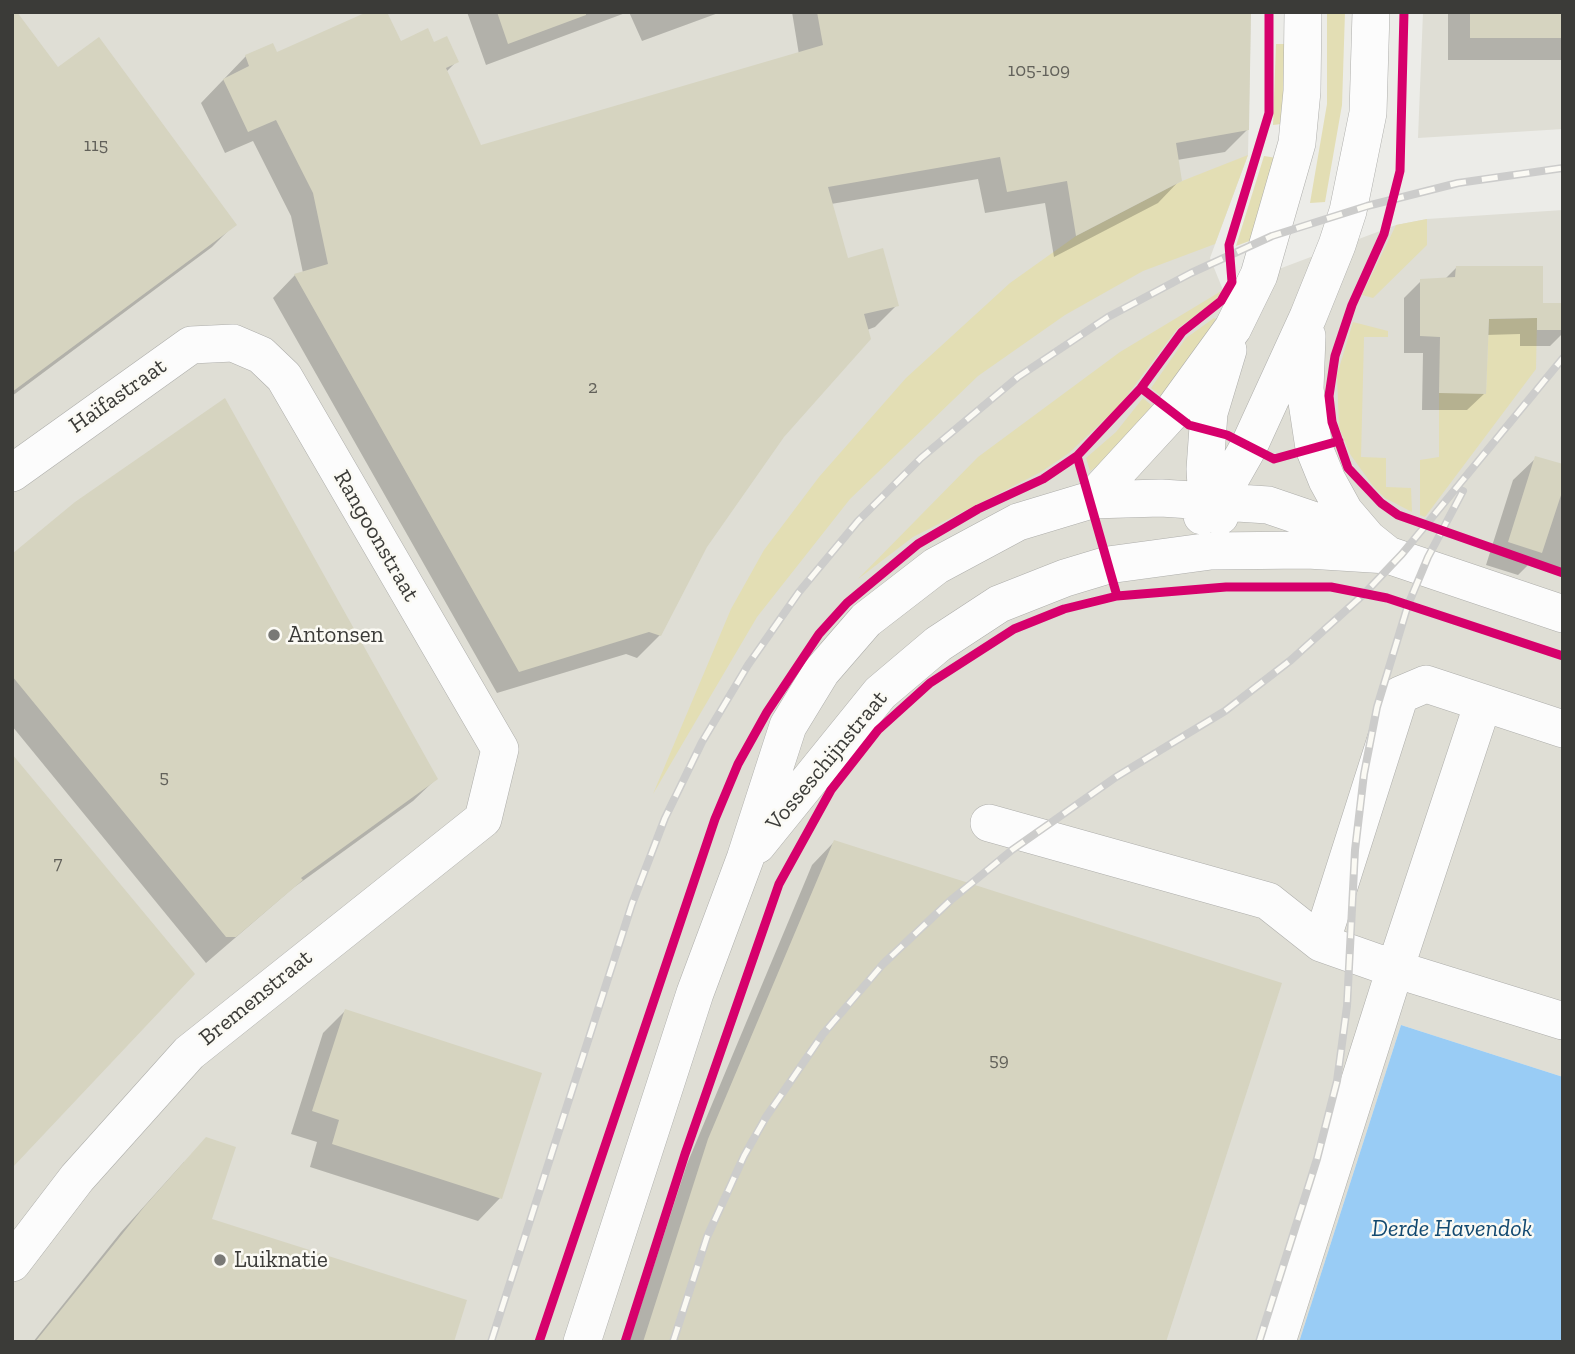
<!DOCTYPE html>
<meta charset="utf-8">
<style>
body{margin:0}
#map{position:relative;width:1575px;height:1354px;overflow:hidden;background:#ecece8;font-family:"Zilla Slab",serif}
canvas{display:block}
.frame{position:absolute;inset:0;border:14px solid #3b3b38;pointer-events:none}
</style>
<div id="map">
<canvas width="1575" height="1354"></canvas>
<div class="frame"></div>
</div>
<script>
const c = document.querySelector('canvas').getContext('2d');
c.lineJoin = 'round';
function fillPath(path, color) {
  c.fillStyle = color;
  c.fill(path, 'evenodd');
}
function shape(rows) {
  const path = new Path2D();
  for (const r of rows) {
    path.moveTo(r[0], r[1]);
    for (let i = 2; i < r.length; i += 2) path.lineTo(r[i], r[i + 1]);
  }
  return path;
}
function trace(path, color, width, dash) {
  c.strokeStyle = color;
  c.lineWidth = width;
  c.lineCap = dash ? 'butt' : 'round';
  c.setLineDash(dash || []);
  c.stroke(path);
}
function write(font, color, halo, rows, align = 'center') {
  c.font = font + ' "Zilla Slab",serif';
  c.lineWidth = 5;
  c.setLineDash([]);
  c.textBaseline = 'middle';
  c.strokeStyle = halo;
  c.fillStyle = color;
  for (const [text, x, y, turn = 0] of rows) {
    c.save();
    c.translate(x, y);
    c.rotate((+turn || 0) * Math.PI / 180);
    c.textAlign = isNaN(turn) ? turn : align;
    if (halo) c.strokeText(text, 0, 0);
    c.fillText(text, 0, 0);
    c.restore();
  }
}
const built = shape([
 [12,12,1251,12,1248,155,1210,258,1223,290,1396,225,1427,219,1563,210,1563,1077,1401,1025,1299,1342,12,1342],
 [1423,12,1563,12,1563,129,1418,138]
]);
const green = shape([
 [1327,12,1345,12,1342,105,1325,202,1310,203,1327,104],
 [1276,44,1287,44,1287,73,1281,124,1273,125],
 [1248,155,1215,244,1143,271,1065,315,978,376,850,499,757,617,653,794,731,609,764,550,819,477,906,378,1010,283,1076,236,1182,181],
 [1264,156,1277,158,1252,240,1236,246],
 [1427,219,1427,245,1373,298,1362,295,1396,225],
 [1223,290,1214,302,1177,329,1120,405,1069,453,1041,472,913,537,858,579,978,457,1120,352],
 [1214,318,1216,319,1165,399,1151,388,1186,338],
 [1537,318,1536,369,1425,517,1420,515,1420,460,1439,457,1439,393,1486,393,1489,319],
 [1353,322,1388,331,1388,337,1364,337,1361,457,1386,458,1386,487,1411,488,1412,512,1385,498,1373,486,1350,454,1339,427,1337,375],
 [1143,398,1157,410,1114,455,1090,471,1086,458,1116,432]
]);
const water = shape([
 [1401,1025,1563,1077,1563,1342,1299,1342]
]);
const shadow = shape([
 [12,12,58,70,235,224,212,247,12,396],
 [467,12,628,12,486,65],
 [629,12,721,12,642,41],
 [792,12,1248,12,1248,129,1225,152,1177,160,1180,180,1158,203,1054,257,1045,203,985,213,978,179,831,204,847,261,897,305,875,327,867,330,783,436,706,546,660,635,637,658,626,654,497,693,273,298,295,275,303,273,291,216,253,141,225,153,201,103,246,56,400,43,433,44,456,62,446,72,480,147,802,73],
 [1448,12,1563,12,1563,60,1448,60],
 [1456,268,1542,305,1563,305,1563,333,1550,346,1520,346,1520,334,1486,335,1485,393,1467,410,1422,410,1423,353,1404,353,1404,298,1421,281,1445,279],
 [1536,458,1563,466,1563,577,1528,565,1518,575,1486,565,1513,480],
 [12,557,436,779,413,801,293,888,206,963,12,726],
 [834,842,1164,1342,629,1342,687,1164,812,865],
 [345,1011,500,1198,478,1221,310,1167,317,1142,291,1134,323,1033],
 [184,1162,210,1220,452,1342,33,1342,121,1232]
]);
const building = shape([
 [12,12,17,12,58,67,99,37,237,225,12,392],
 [367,12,387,12,401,41,428,28,434,42,447,36,459,62,446,68,481,145,823,45,817,12,1251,12,1249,130,1176,143,1182,181,1076,236,1067,181,1007,192,1000,157,828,187,848,258,883,248,899,306,864,314,871,339,784,437,707,547,661,636,649,632,519,672,294,274,328,264,313,193,276,120,248,132,223,79,249,66,245,55,273,43,277,52],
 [497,12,586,12,586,15,508,44],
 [1470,12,1563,12,1563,38,1470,38],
 [1456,266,1543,266,1543,303,1563,303,1563,330,1537,330,1537,318,1489,319,1486,394,1439,393,1440,337,1420,336,1420,279,1455,277],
 [225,398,438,779,301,878,303,880,236,937,226,937,12,676,12,554,75,502],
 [1535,456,1563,464,1563,489,1542,553,1508,542],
 [12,754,195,974,12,1168],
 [834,840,1282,983,1166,1342,643,1342,708,1139],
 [345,1009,542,1073,502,1199,332,1144,339,1120,312,1111],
 [206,1137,236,1147,212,1219,467,1300,454,1342,35,1342,144,1207]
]);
const minor = shape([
 [1307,336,1305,389,1314,448,1327,480,1344,511,1368,539],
 [12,473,191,345,233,343,261,355,284,377,500,749,483,819,189,1053,77,1178,12,1263],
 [1091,500,1172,412,1233,328,1259,275,1297,143,1302,91,1303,12],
 [1202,516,1229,481,1249,446,1308,317,1337,245,1348,211,1368,113,1371,12],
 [1220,516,1206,486,1205,469,1209,413,1228,350],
 [1483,703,1395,969,1563,1021],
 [989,823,1268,901,1321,943],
 [757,845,880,693,938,644,999,604,1065,578,1108,565,1211,551,1308,550,1388,555,1563,614],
 [582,1342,695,993,745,859,788,726,821,672,866,620,936,566,1018,522,1091,500,1161,498,1268,505,1368,539,1388,555],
 [1277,1342,1395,969,1321,943,1400,695,1426,684,1563,729]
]);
const rail = shape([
 [491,1342,632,904,665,818,702,742,748,665,799,592,858,521,921,458,1018,377,1108,317,1191,273,1272,236,1367,206,1458,183,1563,168],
 [673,1342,707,1237,744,1156,766,1117,823,1034,883,964,951,900,1012,850,1116,777,1225,711,1291,660,1364,594,1402,554,1563,358],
 [1259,1342,1317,1159,1337,1081,1347,1006,1355,850,1364,774,1377,707,1408,605,1428,557,1463,491]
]);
const cycleway = shape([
 [1404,12,1400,171,1384,234,1352,305,1335,356,1329,396,1332,422,1348,468,1381,503,1398,515,1563,573],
 [1141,388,1182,332,1221,301,1232,282,1229,245,1269,113,1269,12],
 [1117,596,1077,456,1141,388,1189,425,1227,435,1274,459,1339,441],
 [539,1342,715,819,738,764,767,712,819,634,847,603,918,544,978,509,1043,479,1077,456],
 [625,1342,685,1154,779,884,831,790,878,730,930,683,1014,629,1064,609,1117,596,1226,587,1331,587,1387,598,1563,656]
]);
const markers = [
 [274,635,7,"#797976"],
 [220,1260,7,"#797976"]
];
const numberNames = [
 ["105-109",1039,71],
 ["115",96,146],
 ["2",593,388],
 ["5",164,778],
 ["7",58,864],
 ["59",999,1061]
];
const streetNames = [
 ["Haïfastraat",118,396,-35],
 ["Rangoonstraat",376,536,60],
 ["Vosseschijnstraat",827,761,-50],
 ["Bremenstraat",256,998,-39]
];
const poiNames = [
 ["Antonsen",288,635],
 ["Luiknatie",234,1260]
];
const waterNames = [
 ["Derde Havendok",1452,1229]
];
fillPath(built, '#dfded5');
fillPath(green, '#e3deb4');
fillPath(water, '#99ccf5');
fillPath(shadow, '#0003');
fillPath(building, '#d6d4c0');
trace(minor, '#aeaeab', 38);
trace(minor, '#fcfcfc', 37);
trace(rail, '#cccccb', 8);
trace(rail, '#fbfaf4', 5, [16]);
trace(cycleway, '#d6006c', 9);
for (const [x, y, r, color] of markers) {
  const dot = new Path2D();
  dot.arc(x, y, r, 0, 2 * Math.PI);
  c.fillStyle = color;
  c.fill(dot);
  trace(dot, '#fbfaf4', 2.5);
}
write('19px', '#62615a', null, numberNames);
write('23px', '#3b3b38', '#fbfaf4', streetNames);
write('23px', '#3b3b38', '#fbfaf4', poiNames, 'left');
write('italic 24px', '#124970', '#fbfaf4', waterNames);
</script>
